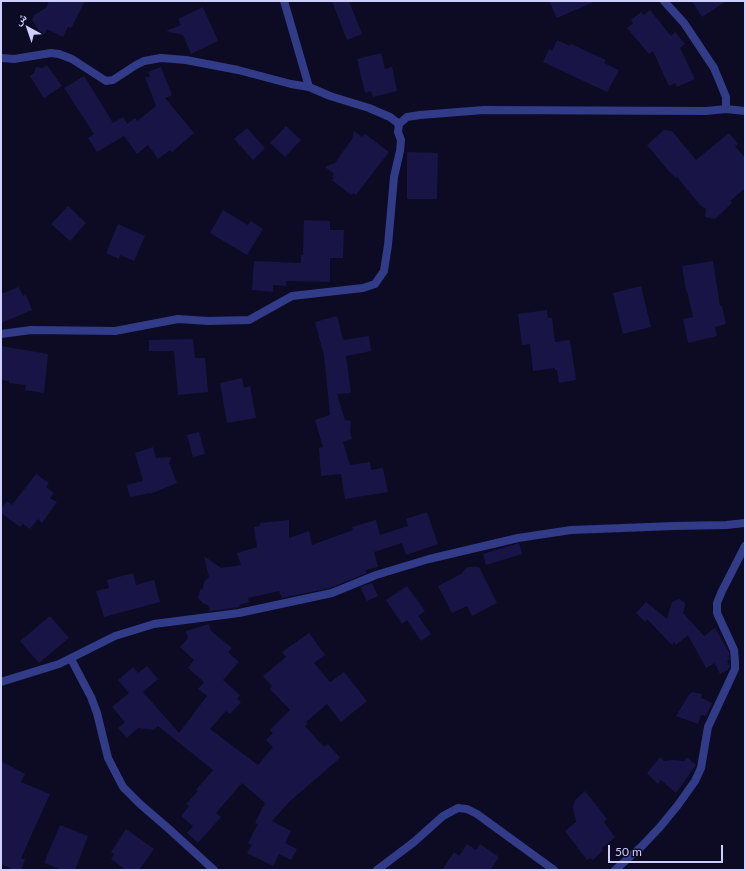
<!DOCTYPE html>
<meta charset="utf-8">
<style>
body{margin:0}
#map{position:relative;width:746px;height:871px;overflow:hidden;background:#0c0b23;font-family:Lato,"Noto Naskh Arabic",sans-serif}
canvas{display:block}
.frame{position:absolute;inset:0;border:2px solid #cecfff;pointer-events:none}
.north{position:absolute;left:8px;top:8px;width:40px;height:40px;-webkit-text-stroke:3px #0c0b23;paint-order:stroke;rotate:320deg;font-size:11px;font-weight:700;line-height:16px;text-align:center;color:#cecfff}
.north::after{content:'';display:block;margin:auto;width:14px;height:18px;background:#cecfff;clip-path:polygon(50% 0,100% 100%,50% 72%,0 100%)}
.scale{position:absolute;left:608px;top:845px;width:115px;height:18px;box-sizing:border-box;border:2px solid #cecfff;border-top:0;padding-left:5px;font-size:12px;line-height:14px;white-space:nowrap;color:#cecfff;-webkit-text-stroke:3px #0c0b23;paint-order:stroke}
</style>
<div id="map">
<canvas width="746" height="871"></canvas>
<div class="frame"></div>
<div class="north">ش</div>
<div class="scale">50 m</div>
</div>
<script>
const c = document.querySelector('canvas').getContext('2d');
c.lineJoin = 'round';
function fillPath(path, color) {
  c.fillStyle = color;
  c.fill(path, 'evenodd');
}
function shape(rows) {
  const path = new Path2D();
  for (const r of rows) {
    path.moveTo(r[0], r[1]);
    for (let i = 2; i < r.length; i += 2) path.lineTo(r[i], r[i + 1]);
  }
  return path;
}
function trace(path, color, width, dash) {
  c.strokeStyle = color;
  c.lineWidth = width;
  c.lineCap = dash ? 'butt' : 'round';
  c.setLineDash(dash || []);
  c.stroke(path);
}
const building = shape([
 [49,1,85,1,71,28,68,27,63,37,47,29,45,34,38,30,32,20,34,15,46,8],
 [332,1,349,1,362,34,347,40],
 [549,1,596,1,557,18],
 [692,1,726,1,702,17],
 [203,7,218,41,191,54,183,35,166,31,181,25,178,19],
 [650,10,671,36,675,32,685,44,680,48,695,79,677,87,675,83,669,86,653,51,649,54,627,28,633,23,631,20,641,12,644,15],
 [557,40,570,46,571,44,606,60,604,63,619,70,607,92,543,62,549,49,552,51],
 [381,53,385,69,392,67,397,91,373,97,371,91,365,93,357,59],
 [47,65,62,86,44,98,30,76,34,73,36,67,42,68],
 [161,67,172,95,165,98,194,133,172,152,170,150,158,159,148,145,137,154,124,136,97,152,88,138,94,134,64,88,84,76,113,123,123,117,127,124,135,118,137,121,156,106,145,77,150,77,148,72],
 [286,126,301,140,285,157,270,143],
 [247,128,265,148,253,160,234,139],
 [664,130,672,131,696,160,729,133,738,144,735,146,745,158,745,188,730,201,732,203,715,219,705,217,706,209,700,205,677,177,676,178,667,169,647,145],
 [354,131,362,137,365,134,389,152,362,187,356,195,353,193,351,195,332,180,334,178,332,177,334,174,325,167,335,163,352,139],
 [407,152,438,153,437,199,407,199],
 [68,206,86,223,70,241,51,224],
 [223,210,248,225,251,221,263,229,247,255,210,233],
 [304,220,330,221,330,230,344,230,343,258,330,258,330,282,286,281,286,286,273,285,273,292,252,290,254,261,301,263,301,255,303,255],
 [118,224,145,236,134,261,120,255,119,259,106,253],
 [713,261,720,306,722,306,726,324,715,327,717,336,688,343,683,319,693,317,687,291,686,291,682,266],
 [641,286,651,327,623,334,613,293],
 [19,287,23,296,26,295,32,310,1,323,1,294],
 [547,310,548,318,552,318,555,342,570,340,576,380,559,383,557,370,555,370,555,368,533,371,530,344,522,345,518,314],
 [337,316,343,340,369,336,371,351,346,356,351,393,337,394,345,420,351,421,350,431,352,439,343,442,350,465,370,462,371,470,383,468,388,492,345,499,341,474,321,476,319,448,323,447,315,420,330,415,324,355,315,322],
 [193,339,195,358,205,358,208,392,178,395,174,351,149,351,149,340],
 [1,346,48,354,44,393,25,390,26,385,9,383,9,381,1,380],
 [242,378,244,388,250,386,256,418,227,423,220,383],
 [199,432,205,454,193,457,187,435],
 [153,447,156,458,171,457,169,463,177,483,150,494,150,493,130,497,127,485,143,481,135,453],
 [36,474,49,483,46,487,54,493,50,498,57,502,42,523,38,519,30,529,23,524,20,527,1,513,1,509,7,501,12,505],
 [427,512,438,544,406,555,402,543,374,552,378,567,365,570,367,573,330,588,282,598,279,591,248,598,249,602,239,605,240,607,210,611,208,605,204,604,198,598,200,590,203,588,204,582,209,577,204,556,221,568,241,565,237,553,257,547,254,527,260,526,260,523,289,520,289,538,309,531,312,545,353,530,352,527,376,520,380,535,408,526,406,519],
 [519,543,522,554,486,565,483,554],
 [470,567,479,567,497,603,472,616,467,606,452,613,438,586,461,574,466,568],
 [133,573,136,585,154,580,160,602,104,617,96,591,109,588,107,580],
 [372,583,378,596,367,601,360,587],
 [407,586,425,611,418,616,431,634,421,641,407,620,402,624,386,600],
 [679,599,685,603,685,606,683,613,704,636,715,628,729,652,729,660,727,661,730,666,728,670,720,674,715,663,706,668,688,635,676,645,674,642,672,645,647,619,645,622,636,613,646,602,667,619,672,602],
 [50,616,69,638,39,663,20,641],
 [209,624,211,631,232,648,228,652,239,662,223,680,240,695,237,699,241,702,230,714,226,711,210,729,258,765,273,747,266,740,273,733,270,730,290,710,270,689,272,686,263,676,286,657,282,652,309,633,325,655,314,663,330,682,344,672,367,701,341,722,327,704,306,722,308,724,305,726,324,747,328,744,340,758,290,801,272,821,291,831,285,843,297,849,291,860,279,854,273,866,247,853,252,845,248,843,258,824,255,823,265,803,242,783,216,813,221,817,198,843,187,833,193,826,181,816,189,806,186,804,198,791,196,790,213,770,158,726,154,730,138,728,127,738,118,728,125,722,112,707,129,693,118,680,133,667,138,673,147,666,158,679,143,692,179,733,207,696,198,689,204,682,188,668,194,660,180,647,188,638,186,631],
 [692,692,702,694,701,698,712,703,706,716,701,715,698,724,676,716,688,696],
 [660,757,664,761,673,760,684,761,687,757,696,765,676,793,661,780,658,784,647,773],
 [1,761,25,774,21,782,50,794,21,858,25,860,21,870,14,870,1,864],
 [585,791,607,819,604,822,615,837,602,848,603,850,593,860,590,858,587,860,565,831,576,822,573,807,575,800],
 [60,825,88,836,75,870,63,870,44,863],
 [126,829,154,849,139,870,126,870,111,859,114,854,111,852],
 [467,844,476,850,480,844,499,857,490,870,442,870,454,852,459,856]
]);
const street = shape([
 [284,1,309,87],
 [1,58,14,59,51,53,59,54,72,59,106,81,113,80,136,65,144,61,161,58,186,60,238,70,291,84,309,87,330,96,369,108,390,117,399,124],
 [726,109,745,111],
 [1,334,31,330,115,331,178,319,208,321,249,320,292,296,363,288,375,284,384,271,388,245,394,177,400,151,401,140,398,132,399,124,407,117,420,115,484,110,706,111,726,109,726,97,714,68,684,23,664,1],
 [71,659,91,697,97,713,108,758,123,787,140,804,169,829,214,870],
 [1,682,59,664,115,636,154,624,239,613,332,593,376,575,429,559,518,538,571,530,674,526,726,525,745,523],
 [377,870,414,842,443,816,458,808,467,809,477,814,554,870],
 [615,870,641,847,660,827,678,805,695,781,701,768,708,727,735,669,735,662,734,650,717,613,717,603,722,591,745,546]
]);
fillPath(building, '#181546');
trace(street, '#313b88', 8);
</script>
